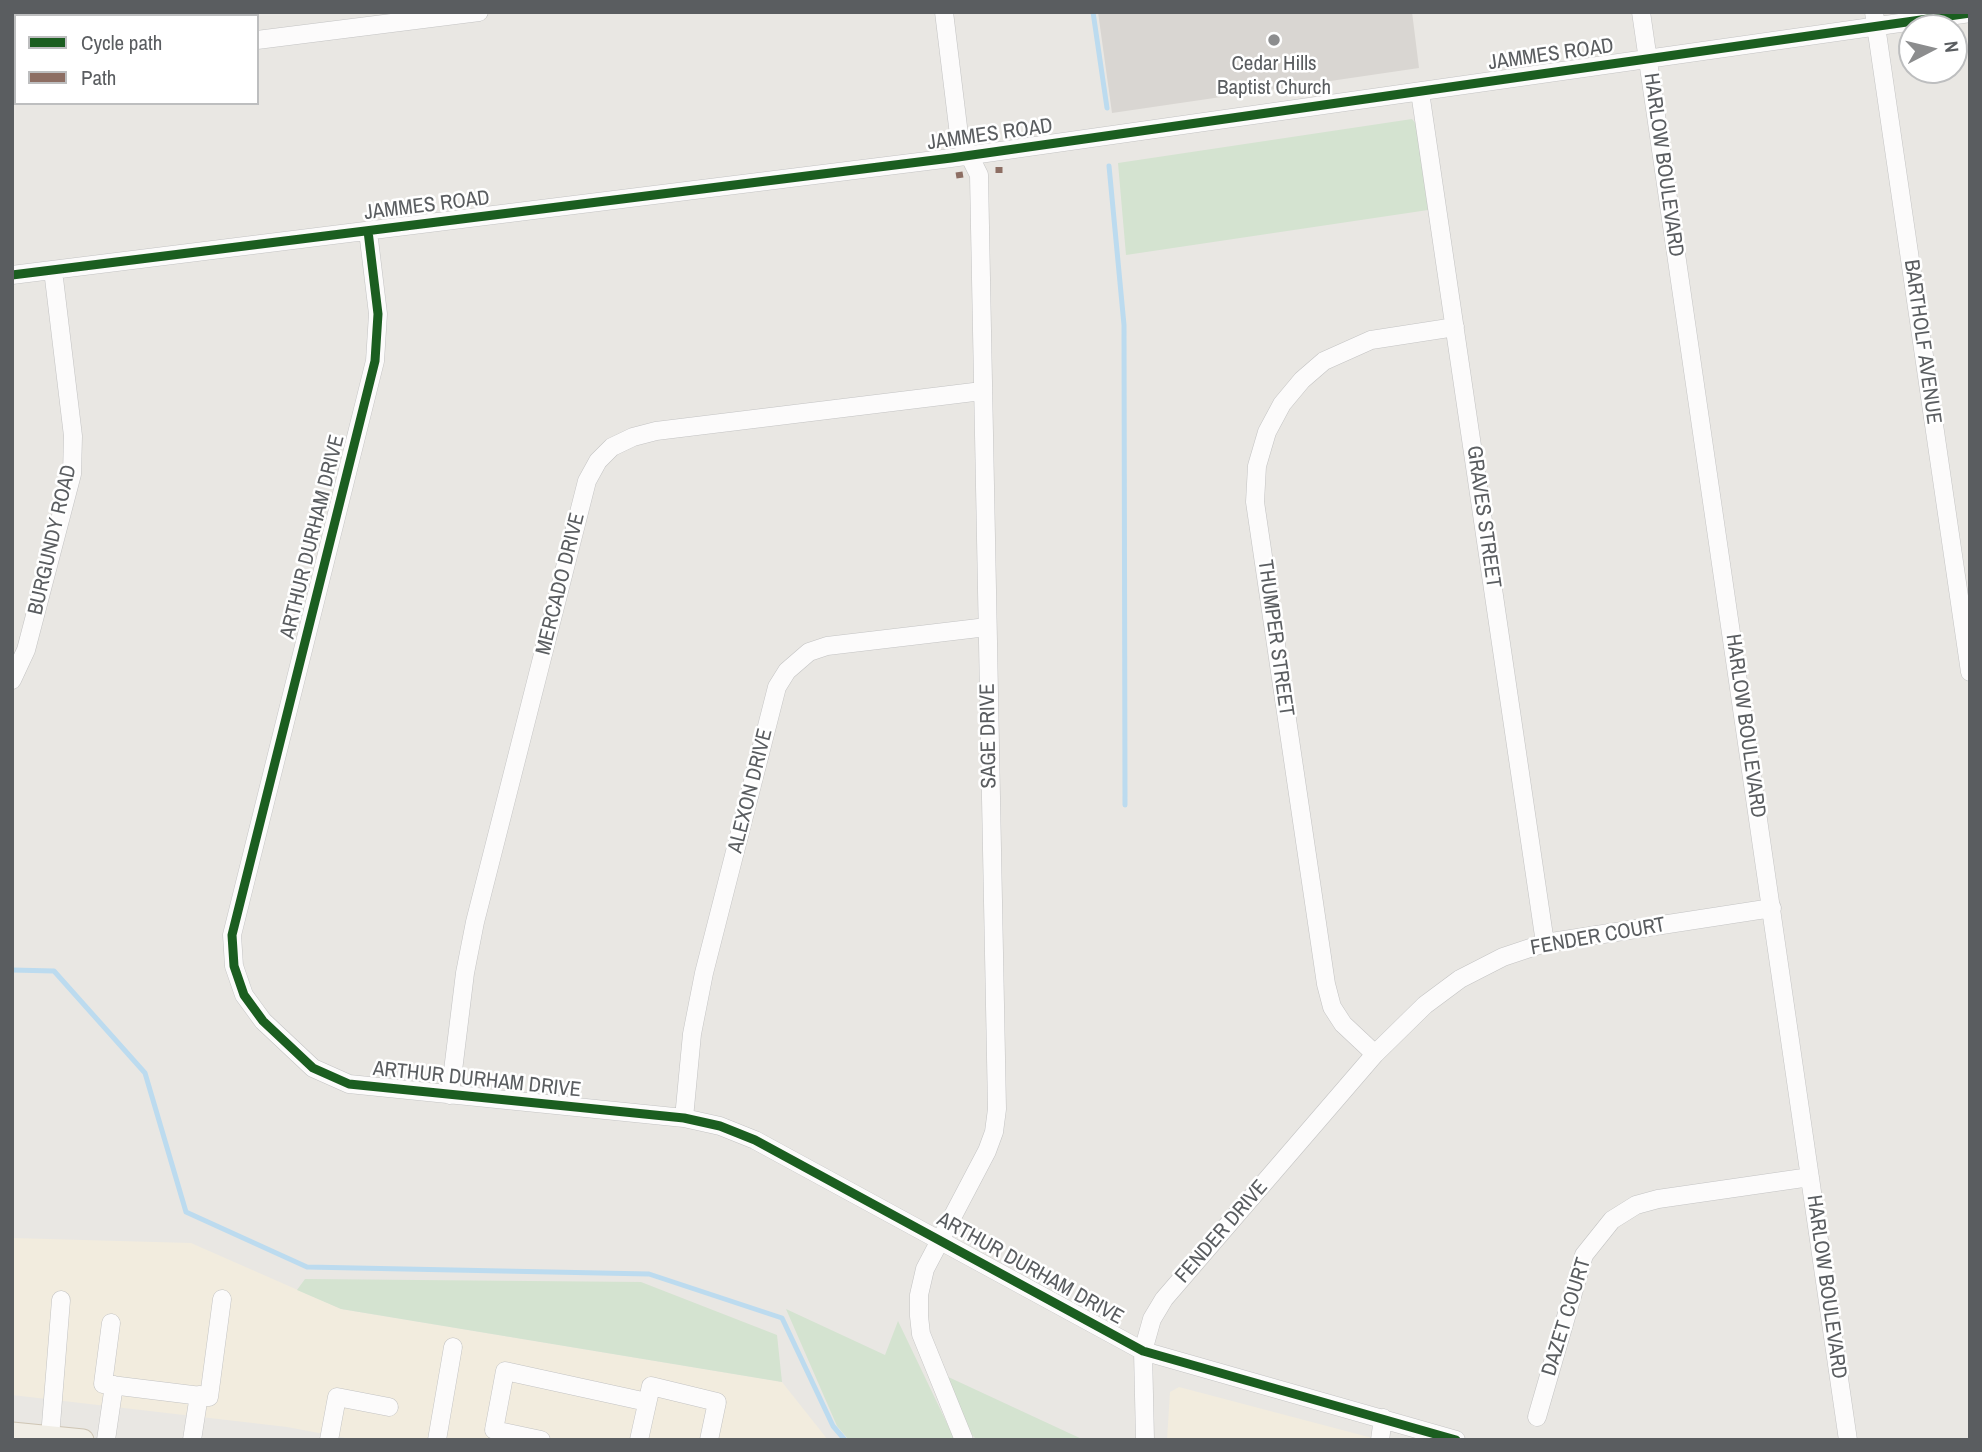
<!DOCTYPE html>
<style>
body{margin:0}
#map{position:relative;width:1982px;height:1452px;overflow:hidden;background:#e9e7e3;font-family:"Archivo Narrow",sans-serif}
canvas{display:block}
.frame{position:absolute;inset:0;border:14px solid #5a5d60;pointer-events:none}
.legend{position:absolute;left:14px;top:14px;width:245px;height:91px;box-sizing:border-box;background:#fff;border:2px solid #bdbebf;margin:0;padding:9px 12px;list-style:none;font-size:21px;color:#5a5d60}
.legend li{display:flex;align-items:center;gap:14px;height:35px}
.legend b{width:35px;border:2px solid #bdbebf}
.north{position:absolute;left:1898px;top:14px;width:70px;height:70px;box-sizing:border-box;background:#fff;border:2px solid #bdbebf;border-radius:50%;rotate:83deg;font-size:19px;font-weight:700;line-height:28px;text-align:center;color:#5a5d60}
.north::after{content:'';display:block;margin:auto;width:24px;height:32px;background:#8c8d8e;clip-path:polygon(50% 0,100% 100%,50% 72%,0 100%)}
</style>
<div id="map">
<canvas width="1982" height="1452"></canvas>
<div class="frame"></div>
<ul class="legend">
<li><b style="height:9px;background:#1b5e20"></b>Cycle path</li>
<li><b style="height:9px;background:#8d6e63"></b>Path</li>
</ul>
<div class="north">N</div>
</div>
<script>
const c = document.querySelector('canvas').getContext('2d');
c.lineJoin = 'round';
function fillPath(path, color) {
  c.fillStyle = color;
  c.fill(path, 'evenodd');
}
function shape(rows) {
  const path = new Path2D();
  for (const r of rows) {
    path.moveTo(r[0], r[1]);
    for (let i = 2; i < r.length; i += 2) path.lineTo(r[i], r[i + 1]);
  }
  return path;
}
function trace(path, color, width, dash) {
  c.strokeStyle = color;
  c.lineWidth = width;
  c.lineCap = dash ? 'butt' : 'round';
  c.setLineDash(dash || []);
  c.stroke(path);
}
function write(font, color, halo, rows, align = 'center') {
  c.font = font + ' "Archivo Narrow",sans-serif';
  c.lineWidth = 5;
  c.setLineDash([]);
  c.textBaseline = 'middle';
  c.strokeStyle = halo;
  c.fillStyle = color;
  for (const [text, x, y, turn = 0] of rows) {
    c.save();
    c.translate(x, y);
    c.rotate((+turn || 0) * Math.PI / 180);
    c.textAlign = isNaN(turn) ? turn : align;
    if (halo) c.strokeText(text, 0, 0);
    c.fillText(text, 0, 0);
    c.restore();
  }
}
const commercial = shape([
 [12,1238,191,1243,341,1309,782,1382,828,1440,356,1440,287,1427,12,1395],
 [1179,1387,1380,1440,1167,1440,1170,1392]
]);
const education = shape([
 [1098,12,1412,12,1419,68,1112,113]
]);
const green = shape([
 [1412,119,1416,124,1428,210,1126,255,1118,163],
 [305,1279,641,1282,777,1335,782,1382,341,1309,297,1290],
 [786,1309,885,1355,898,1321,955,1440,849,1440,837,1426],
 [944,1375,1084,1440,977,1440,971,1434]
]);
const stream = shape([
 [1093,12,1107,108],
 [1109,166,1124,325,1125,805],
 [12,970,54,971,145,1073,186,1212,307,1267,649,1274,782,1318,833,1426,845,1440]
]);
const minor = shape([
 [944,12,959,135,979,175,997,1109,994,1132,987,1151,925,1269,919,1295,919,1316,921,1334,964,1440],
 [1641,12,1848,1440],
 [1874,12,1970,672],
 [257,40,479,12],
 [12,71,16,71],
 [1420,92,1545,943],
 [368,231,378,314,375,361,232,935,234,966,244,995,263,1021,313,1068,349,1084,684,1118,720,1126,755,1140,1143,1351,1456,1440],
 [12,275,951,158,1970,13],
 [12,680,26,650,72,474,73,436,53,270],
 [1375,1054,1343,1024,1332,1007,1326,984,1255,502,1257,466,1267,432,1282,404,1302,380,1324,361,1371,340,1455,327],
 [450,1095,465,973,475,922,587,481,598,461,612,447,633,437,656,431,982,391],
 [684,1118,692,1034,704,973,777,687,787,671,809,652,827,646,987,627],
 [111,1323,103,1384,209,1397,222,1299],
 [1537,1417,1584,1255,1612,1220,1636,1205,1658,1199,1810,1177],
 [50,1437,61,1300],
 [106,1440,114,1385],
 [192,1440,199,1395],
 [329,1440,337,1397,389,1407],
 [437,1440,453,1347],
 [541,1440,494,1430,505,1371,647,1402],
 [639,1440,651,1386,717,1402,709,1440],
 [1145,1440,1143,1351,1152,1319,1164,1299,1375,1054,1425,1005,1460,979,1503,957,1545,943,1772,908],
 [1380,1440,1383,1418]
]);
const major = shape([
 [12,1433,83,1440]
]);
const quiet = shape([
 [981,132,982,138],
 [942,137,943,142],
 [999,167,999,173],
 [959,172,960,178]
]);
const cycleway = shape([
 [368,231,378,314,375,361,232,935,234,966,244,995,263,1021,313,1068,349,1084,684,1118,720,1126,755,1140,1143,1351,1456,1440],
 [12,275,951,158,1970,13]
]);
const markers = [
 [1274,40,7,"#8c8d8e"]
];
const streetNames = [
 ["JAMMES ROAD",1551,55,-8],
 ["JAMMES ROAD",990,135,-8],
 ["HARLOW BOULEVARD",1663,165,82],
 ["JAMMES ROAD",427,206,-7],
 ["BARTHOLF AVENUE",1922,342,82],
 ["GRAVES STREET",1483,517,82],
 ["ARTHUR DURHAM DRIVE",313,537,-76],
 ["BURGUNDY ROAD",53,540,-77],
 ["MERCADO DRIVE",561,584,-76],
 ["THUMPER STREET",1275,638,82],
 ["HARLOW BOULEVARD",1745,726,82],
 ["SAGE DRIVE",989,736,-91],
 ["ALEXON DRIVE",751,791,-76],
 ["FENDER COURT",1598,937,-10],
 ["ARTHUR DURHAM DRIVE",477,1080,6],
 ["FENDER DRIVE",1222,1232,-49],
 ["ARTHUR DURHAM DRIVE",1030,1269,29],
 ["HARLOW BOULEVARD",1826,1287,82],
 ["DAZET COURT",1567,1317,-73]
];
const poiNames = [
 ["Cedar Hills",1274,64],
 ["Baptist Church",1274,88]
];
fillPath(commercial, '#f2ecde');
fillPath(education, '#d9d6d2');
fillPath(green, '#d4e3d0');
trace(stream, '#bcdbef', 5);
trace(minor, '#c3c3c3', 19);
trace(major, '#cec5b4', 23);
trace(minor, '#fcfbfb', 18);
trace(major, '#f1eee6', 21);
trace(quiet, '#8d6e63', 7, [14, 7]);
trace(cycleway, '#1b5e20', 9);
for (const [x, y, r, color] of markers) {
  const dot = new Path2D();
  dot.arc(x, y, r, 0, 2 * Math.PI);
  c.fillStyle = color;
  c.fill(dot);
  trace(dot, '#fff', 2.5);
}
write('21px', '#5a5d60', '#fff', streetNames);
write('21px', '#5a5d60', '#fff', poiNames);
</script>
